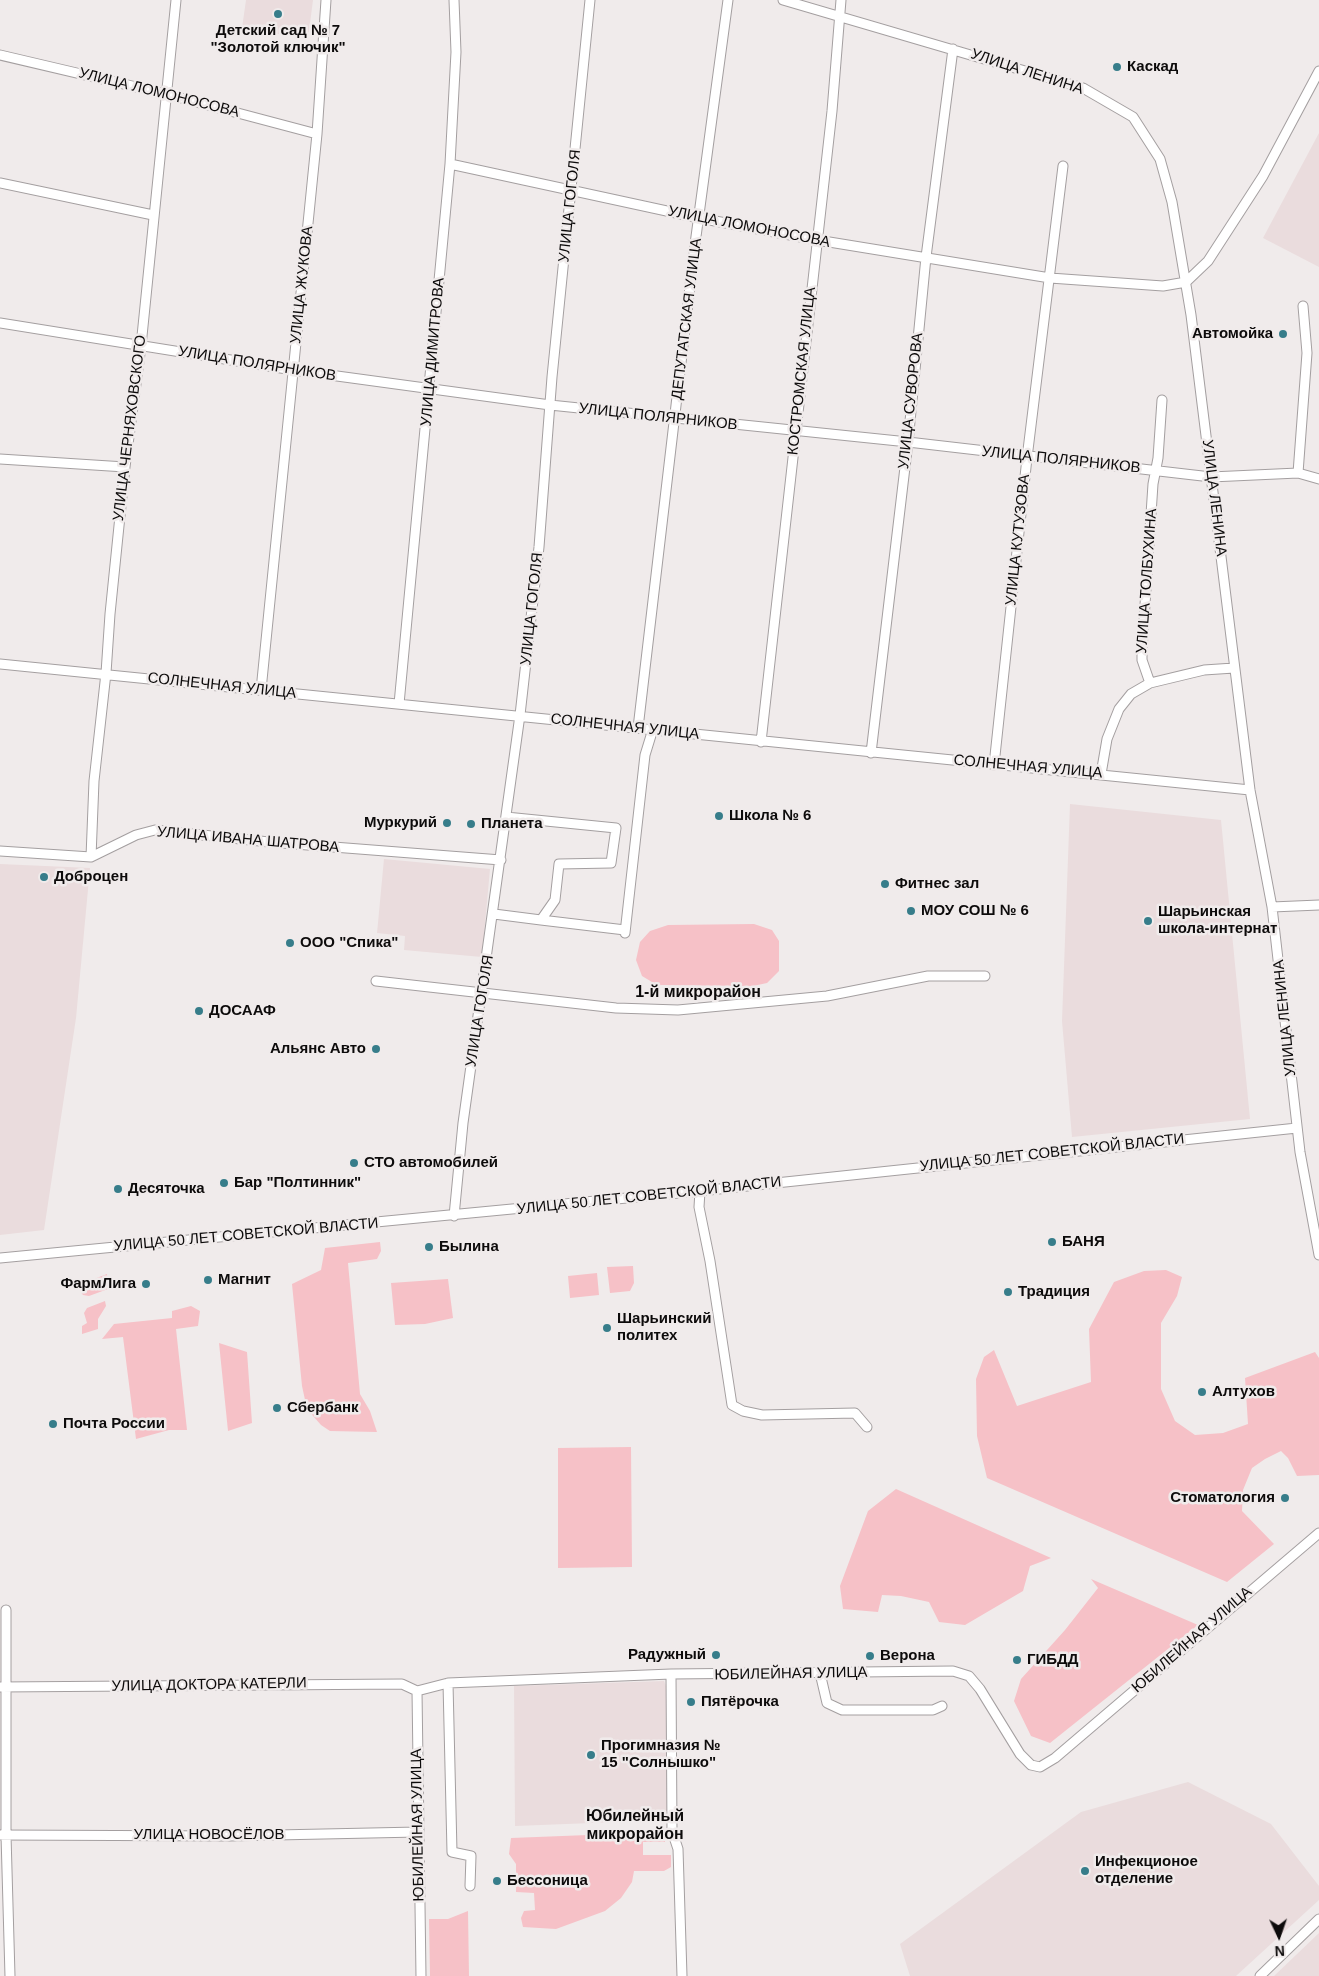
<!DOCTYPE html>
<meta charset="utf-8">
<style>
body{margin:0}
#map{position:relative;width:1319px;height:1976px;overflow:hidden;background:#f0ebeb;font-family:Helvetica,sans-serif}
canvas{display:block}
.north{position:absolute;left:1254px;top:1911px;width:50px;height:50px;-webkit-text-stroke:4px #f0ebeb;paint-order:stroke;rotate:177deg;font-size:14px;font-weight:700;line-height:20px;text-align:center;color:#0d0b0b}
.north::after{content:'';display:block;margin:auto;width:18px;height:22px;background:#0d0b0b;clip-path:polygon(50% 0,100% 100%,50% 72%,0 100%)}
</style>
<div id="map">
<canvas width="1319" height="1976"></canvas>
<div class="north">N</div>
</div>
<script>
const c = document.querySelector('canvas').getContext('2d');
c.lineJoin = 'round';
function fillPath(path, color) {
  c.fillStyle = color;
  c.fill(path, 'evenodd');
}
function shape(rows) {
  const path = new Path2D();
  for (const r of rows) {
    path.moveTo(r[0], r[1]);
    for (let i = 2; i < r.length; i += 2) path.lineTo(r[i], r[i + 1]);
  }
  return path;
}
function trace(path, color, width, dash) {
  c.strokeStyle = color;
  c.lineWidth = width;
  c.lineCap = dash ? 'butt' : 'round';
  c.setLineDash(dash || []);
  c.stroke(path);
}
function write(font, color, halo, rows, align = 'center') {
  c.font = font + ' Helvetica,sans-serif';
  c.lineWidth = 5;
  c.setLineDash([]);
  c.textBaseline = 'middle';
  c.strokeStyle = halo;
  c.fillStyle = color;
  for (const [text, x, y, turn = 0] of rows) {
    c.save();
    c.translate(x, y);
    c.rotate((+turn || 0) * Math.PI / 180);
    c.textAlign = isNaN(turn) ? turn : align;
    if (halo) c.strokeText(text, 0, 0);
    c.fillText(text, 0, 0);
    c.restore();
  }
}
const built = shape([
 [246,0,313,0,308,39,242,28],
 [1319,133,1319,267,1263,238],
 [1070,804,1221,820,1250,1119,1072,1137,1062,1021],
 [384,859,490,869,482,957,404,950,405,936,377,933],
 [0,864,90,868,76,1018,44,1230,0,1235],
 [664,1681,668,1691,669,1820,515,1826,514,1686],
 [1188,1782,1271,1824,1319,1886,1319,1900,1236,1976,910,1976,900,1944,1081,1812],
 [1319,1933,1319,1976,1274,1976]
]);
const green = shape([
 [754,924,772,930,779,941,779,971,767,983,753,986,657,985,642,976,636,960,640,942,650,931,668,925],
 [380,1242,381,1251,377,1259,348,1263,360,1394,370,1411,377,1432,330,1431,321,1425,307,1409,302,1386,292,1284,321,1270,325,1248],
 [633,1266,634,1283,630,1291,610,1293,607,1267],
 [1166,1270,1182,1277,1177,1296,1161,1323,1161,1389,1175,1421,1195,1435,1223,1433,1248,1424,1245,1378,1315,1352,1319,1358,1319,1475,1297,1476,1288,1458,1281,1451,1265,1459,1252,1468,1243,1490,1242,1511,1274,1544,1227,1582,987,1478,977,1436,976,1379,984,1357,994,1350,1017,1406,1091,1382,1089,1329,1114,1282,1144,1271],
 [597,1273,599,1295,570,1298,568,1276],
 [107,1274,108,1289,89,1296,83,1295,80,1291,81,1284],
 [448,1279,453,1318,425,1324,395,1325,391,1283],
 [105,1301,106,1306,98,1319,98,1329,82,1334,82,1326,87,1323,84,1313,87,1308],
 [191,1306,200,1311,198,1326,176,1329,187,1430,169,1430,136,1439,123,1337,102,1339,114,1324,172,1318,172,1311],
 [219,1343,247,1352,252,1423,228,1431],
 [631,1447,632,1567,558,1568,558,1448],
 [896,1489,1051,1558,1030,1566,1023,1591,965,1625,939,1622,929,1602,901,1596,882,1595,878,1612,843,1609,840,1586,868,1511],
 [1091,1579,1198,1625,1050,1743,1031,1736,1014,1701,1021,1679,1065,1630,1098,1588],
 [665,1832,665,1842,643,1842,643,1855,671,1855,671,1867,664,1871,634,1871,632,1882,621,1898,605,1911,556,1929,523,1927,521,1918,524,1911,535,1910,534,1893,516,1892,516,1864,509,1854,511,1838],
 [468,1911,469,1976,430,1976,429,1919,448,1919]
]);
const minor = shape([
 [783,0,1083,88,1133,117,1160,159,1172,202,1191,315,1250,790,1272,907,1300,1152,1319,1255],
 [0,55,166,94,317,134],
 [450,164,699,218,817,240,1050,278,1163,286,1186,282,1208,261,1263,176,1319,71],
 [0,183,153,215],
 [0,323,293,370,550,405,908,442,1211,477,1298,473,1319,479],
 [0,459,125,467],
 [1298,473,1307,353,1303,306],
 [0,664,1250,790],
 [1150,683,1204,670,1234,668],
 [261,690,317,134,326,0],
 [399,704,450,164,456,52,454,0],
 [638,728,695,244,728,0],
 [761,742,832,111,841,0],
 [871,753,908,442,926,257,953,49],
 [994,765,1027,458,1063,166],
 [1101,774,1107,739,1119,709,1131,694,1150,683,1142,660,1142,650,1153,484,1158,458,1162,400],
 [0,851,91,857,136,835,155,830,269,842,501,860],
 [91,857,94,781,106,673,110,614,125,467,141,346,176,0],
 [1272,907,1319,905],
 [494,914,541,920,555,900,559,864,611,863,616,828,506,817],
 [541,920,625,930],
 [625,933,645,755,653,729],
 [376,981,616,1008,678,1010,827,996,928,976,985,976],
 [700,1191,699,1207,710,1261,732,1405,743,1411,762,1415,855,1413,867,1427],
 [454,1216,463,1123,520,715,539,547,552,377,590,0],
 [0,1258,700,1191,1297,1128],
 [6,1610,6,1835,10,1976],
 [820,1673,827,1703,842,1710,933,1710,942,1706],
 [671,1674,672,1831,678,1849,682,1976],
 [448,1683,452,1852,471,1856,470,1886],
 [0,1687,402,1684,417,1691],
 [417,1691,448,1683,671,1674,953,1671,969,1676,980,1689,1020,1754,1031,1765,1040,1767,1055,1758,1319,1533],
 [417,1691,421,1976],
 [0,1835,229,1836,418,1832],
 [1260,1976,1319,1919]
]);
const markers = [
 [278,14,5,"#377d8a"],
 [1117,67,5,"#377d8a"],
 [1283,334,5,"#377d8a"],
 [719,816,5,"#377d8a"],
 [447,823,5,"#377d8a"],
 [471,824,5,"#377d8a"],
 [44,877,5,"#377d8a"],
 [885,884,5,"#377d8a"],
 [911,911,5,"#377d8a"],
 [1148,921,5,"#377d8a"],
 [290,943,5,"#377d8a"],
 [199,1011,5,"#377d8a"],
 [376,1049,5,"#377d8a"],
 [354,1163,5,"#377d8a"],
 [224,1183,5,"#377d8a"],
 [118,1189,5,"#377d8a"],
 [1052,1242,5,"#377d8a"],
 [429,1247,5,"#377d8a"],
 [208,1280,5,"#377d8a"],
 [146,1284,5,"#377d8a"],
 [1008,1292,5,"#377d8a"],
 [607,1328,5,"#377d8a"],
 [1202,1392,5,"#377d8a"],
 [277,1408,5,"#377d8a"],
 [53,1424,5,"#377d8a"],
 [1285,1498,5,"#377d8a"],
 [716,1655,5,"#377d8a"],
 [870,1656,5,"#377d8a"],
 [1017,1660,5,"#377d8a"],
 [691,1702,5,"#377d8a"],
 [591,1755,5,"#377d8a"],
 [1085,1871,5,"#377d8a"],
 [497,1881,5,"#377d8a"]
];
const poiNames = [
 ["Детский сад № 7",278,31,"center"],
 ["\"Золотой ключик\"",278,48,"center"],
 ["Каскад",1127,67],
 ["Автомойка",1273,334,"right"],
 ["Школа № 6",729,816],
 ["Муркурий",437,823,"right"],
 ["Планета",481,824],
 ["Доброцен",54,877],
 ["Фитнес зал",895,884],
 ["МОУ СОШ № 6",921,911],
 ["Шарьинская",1158,912],
 ["школа-интернат",1158,929],
 ["ООО \"Спика\"",300,943],
 ["ДОСААФ",209,1011],
 ["Альянс Авто",366,1049,"right"],
 ["СТО автомобилей",364,1163],
 ["Бар \"Полтинник\"",234,1183],
 ["Десяточка",128,1189],
 ["БАНЯ",1062,1242],
 ["Былина",439,1247],
 ["Магнит",218,1280],
 ["ФармЛига",136,1284,"right"],
 ["Традиция",1018,1292],
 ["Шарьинский",617,1319],
 ["политех",617,1336],
 ["Алтухов",1212,1392],
 ["Сбербанк",287,1408],
 ["Почта России",63,1424],
 ["Стоматология",1275,1498,"right"],
 ["Радужный",706,1655,"right"],
 ["Верона",880,1656],
 ["ГИБДД",1027,1660],
 ["Пятёрочка",701,1702],
 ["Прогимназия №",601,1746],
 ["15 \"Солнышко\"",601,1763],
 ["Инфекционое",1095,1862],
 ["отделение",1095,1879],
 ["Бессоница",507,1881]
];
const streetNames = [
 ["УЛИЦА ЛЕНИНА",1027,72,18],
 ["УЛИЦА ЛОМОНОСОВА",159,93,14],
 ["УЛИЦА ГОГОЛЯ",570,206,-84],
 ["УЛИЦА ЛОМОНОСОВА",749,227,11],
 ["УЛИЦА ЖУКОВА",302,285,-84],
 ["ДЕПУТАТСКАЯ УЛИЦА",687,319,-83],
 ["УЛИЦА ДИМИТРОВА",433,352,-85],
 ["УЛИЦА ПОЛЯРНИКОВ",257,364,9],
 ["КОСТРОМСКАЯ УЛИЦА",802,371,-84],
 ["УЛИЦА СУВОРОВА",911,401,-84],
 ["УЛИЦА ПОЛЯРНИКОВ",658,417,6],
 ["УЛИЦА ЧЕРНЯХОВСКОГО",130,428,-83],
 ["УЛИЦА ПОЛЯРНИКОВ",1061,460,6],
 ["УЛИЦА ЛЕНИНА",1214,498,83],
 ["УЛИЦА КУТУЗОВА",1018,540,-84],
 ["УЛИЦА ТОЛБУХИНА",1147,581,-86],
 ["УЛИЦА ГОГОЛЯ",532,609,-84],
 ["СОЛНЕЧНАЯ УЛИЦА",222,686,6],
 ["СОЛНЕЧНАЯ УЛИЦА",625,727,6],
 ["СОЛНЕЧНАЯ УЛИЦА",1028,767,5],
 ["УЛИЦА ИВАНА ШАТРОВА",248,840,5],
 ["УЛИЦА ГОГОЛЯ",480,1011,-81],
 ["УЛИЦА ЛЕНИНА",1285,1018,-96],
 ["УЛИЦА 50 ЛЕТ СОВЕТСКОЙ ВЛАСТИ",1052,1153,-6],
 ["УЛИЦА 50 ЛЕТ СОВЕТСКОЙ ВЛАСТИ",649,1196,-6],
 ["УЛИЦА 50 ЛЕТ СОВЕТСКОЙ ВЛАСТИ",246,1235,-5],
 ["ЮБИЛЕЙНАЯ УЛИЦА",1192,1640,-41],
 ["ЮБИЛЕЙНАЯ УЛИЦА",791,1674,-1],
 ["УЛИЦА ДОКТОРА КАТЕРЛИ",209,1685,-1],
 ["ЮБИЛЕЙНАЯ УЛИЦА",418,1825,-91],
 ["УЛИЦА НОВОСЁЛОВ",209,1835]
];
const neighbourhoodNames = [
 ["1-й микрорайон",698,993],
 ["Юбилейный",635,1817],
 ["микрорайон",635,1835]
];
fillPath(built, '#eadcdd');
fillPath(green, '#f6c1c7');
trace(minor, '#a49fa0', 11);
trace(minor, '#fff', 9);
for (const [x, y, r, color] of markers) {
  const dot = new Path2D();
  dot.arc(x, y, r, 0, 2 * Math.PI);
  c.fillStyle = color;
  c.fill(dot);
  trace(dot, '#f0ebeb', 2);
}
write('bold 15px', '#0d0b0b', '#f0ebeb', poiNames, 'left');
write('15px', '#0d0b0b', '#f0ebeb', streetNames);
write('bold 16px', '#0d0b0b', '#f0ebeb', neighbourhoodNames);
</script>
